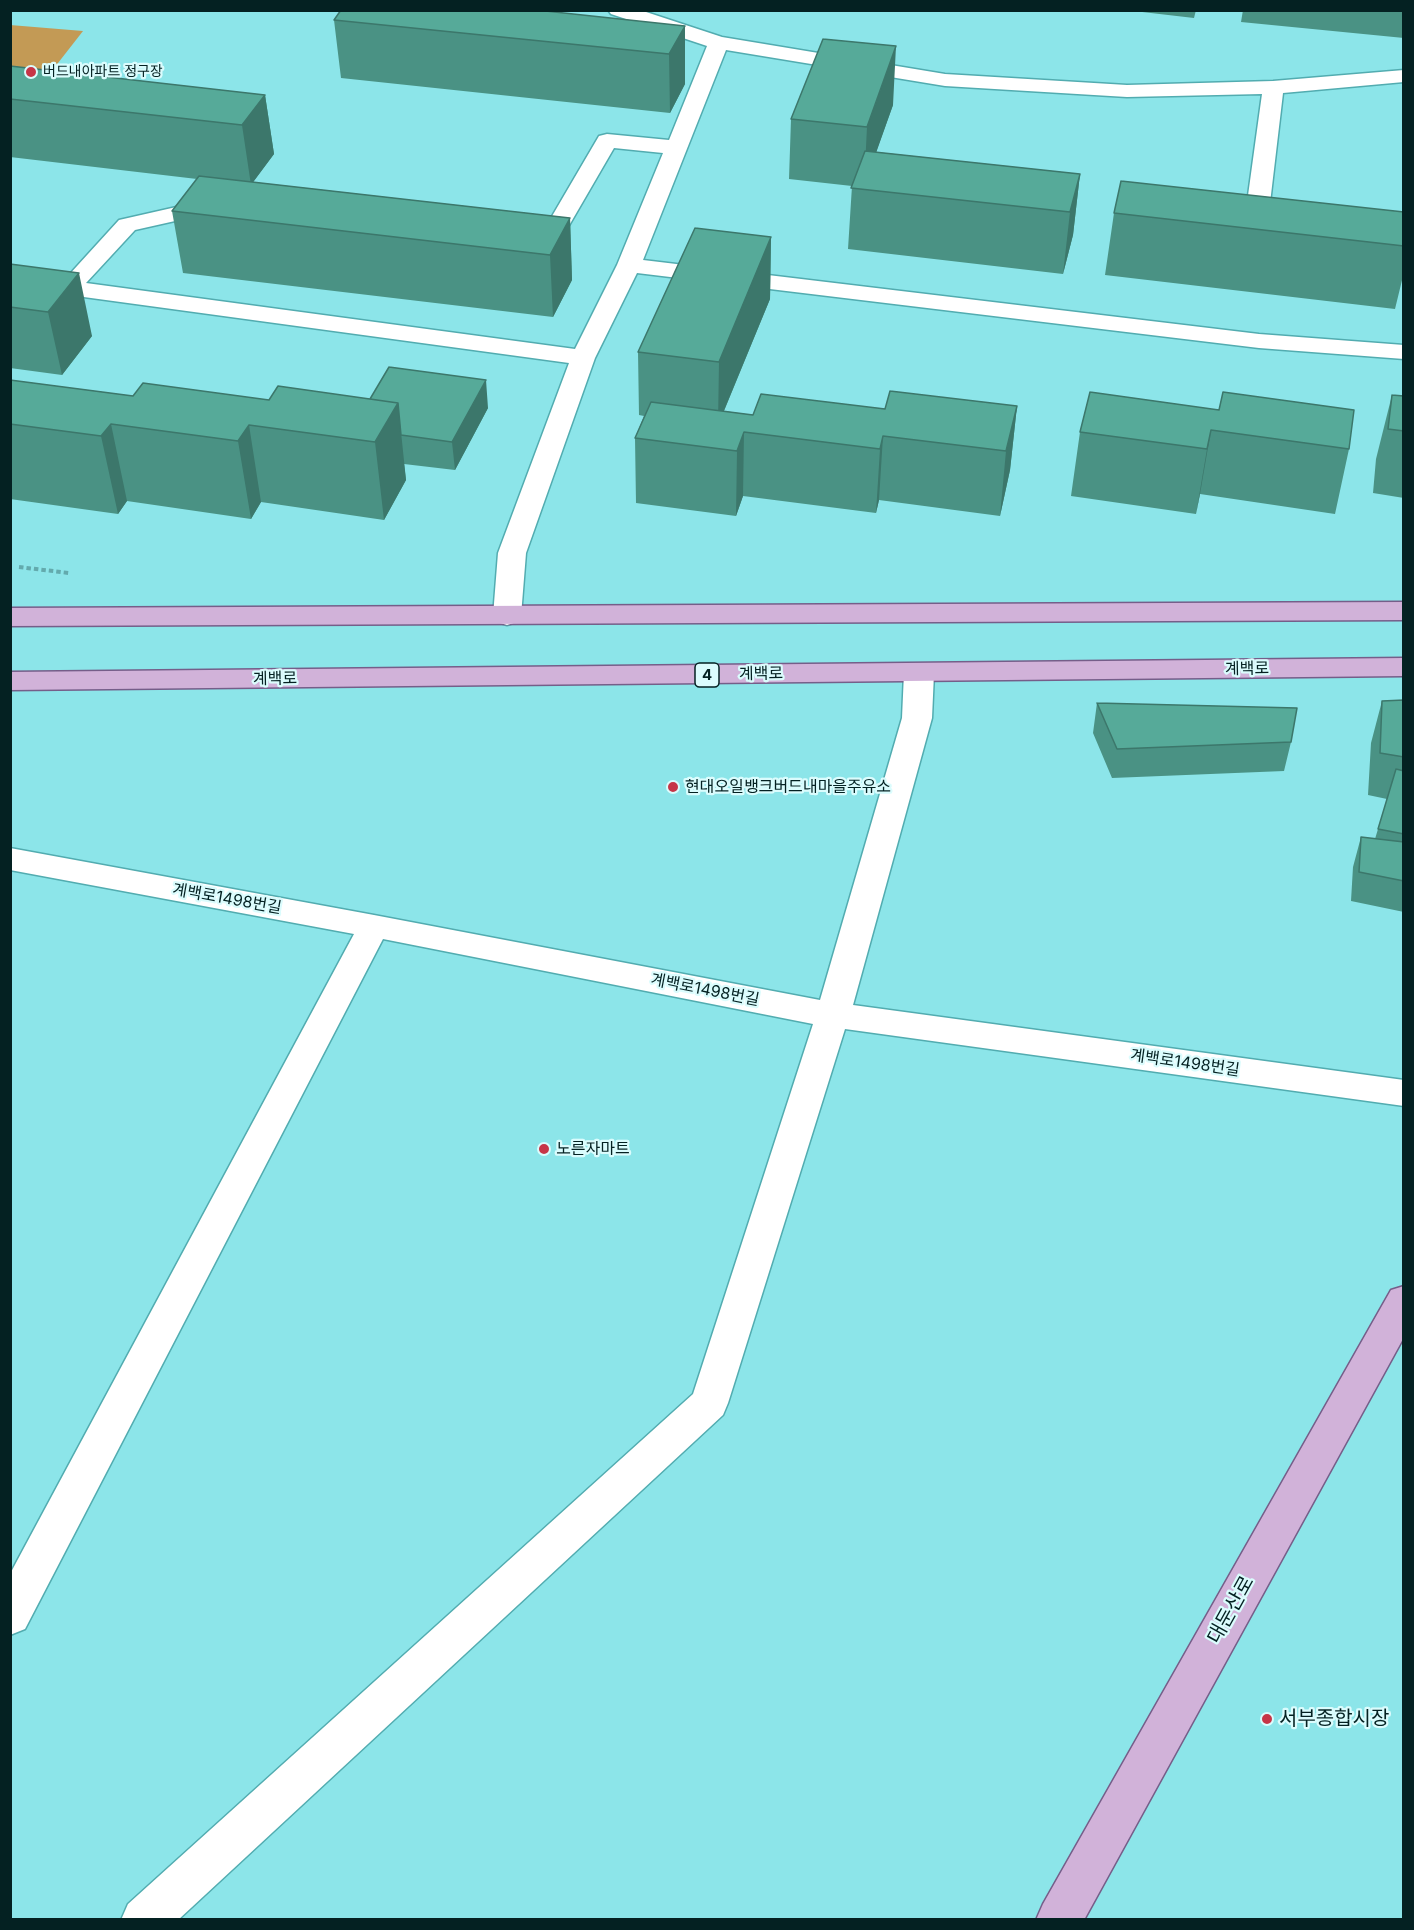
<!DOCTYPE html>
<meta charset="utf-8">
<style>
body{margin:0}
#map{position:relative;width:1414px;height:1930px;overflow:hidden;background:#8ce5e9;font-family:Inter,sans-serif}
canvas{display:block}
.frame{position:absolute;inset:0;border:12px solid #042122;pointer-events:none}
</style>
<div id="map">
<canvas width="1414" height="1930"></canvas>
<div class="frame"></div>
</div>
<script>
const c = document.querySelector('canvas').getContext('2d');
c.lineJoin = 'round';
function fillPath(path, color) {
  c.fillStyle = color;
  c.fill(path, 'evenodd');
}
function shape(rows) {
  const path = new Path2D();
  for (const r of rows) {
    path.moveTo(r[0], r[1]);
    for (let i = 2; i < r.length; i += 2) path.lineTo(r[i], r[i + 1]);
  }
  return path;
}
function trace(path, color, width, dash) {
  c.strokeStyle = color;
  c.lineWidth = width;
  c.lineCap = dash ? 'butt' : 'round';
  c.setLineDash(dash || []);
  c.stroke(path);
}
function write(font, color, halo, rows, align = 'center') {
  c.font = font + ' Inter,"Noto Sans KR",sans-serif';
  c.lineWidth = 4.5;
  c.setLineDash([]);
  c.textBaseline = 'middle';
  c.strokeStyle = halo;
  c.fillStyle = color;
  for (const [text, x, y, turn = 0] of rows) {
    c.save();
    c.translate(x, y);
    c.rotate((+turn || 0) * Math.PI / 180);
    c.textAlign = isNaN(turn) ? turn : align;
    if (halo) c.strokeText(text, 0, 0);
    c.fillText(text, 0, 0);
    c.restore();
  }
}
const green = shape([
 [10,25,83,31,19,113,11,112]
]);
const path = shape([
 [19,567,69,573]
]);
const minor = shape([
 [608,10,640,10,722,37,945,74,1127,85,1273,81,1404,70,1404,82,1283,93,1266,237,1268,240,1264,245,1256,247,1246,244,1242,239,1262,94,1127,97,945,86,726,50,643,260,1259,334,1404,345,1404,359,1259,348,637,273,595,358,526,553,521,616,517,622,507,625,497,622,493,616,498,553,569,363,69,295,61,293,57,288,119,220,216,198,224,200,227,205,224,210,135,230,86,283,575,349,617,265,663,153,614,148,556,248,548,250,532,248,524,246,520,241,524,236,541,235,599,136,607,134,669,140,707,46,611,14,608,10],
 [919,664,929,666,934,673,932,718,853,1005,1404,1080,1404,1106,845,1029,728,1403,723,1415,178,1920,121,1920,128,1904,693,1394,813,1024,383,939,25,1629,10,1635,10,1574,354,934,10,870,10,848,374,915,820,1000,902,718,904,673,909,666,919,664]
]);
const major = shape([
 [1404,602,1404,620,10,626,10,608,1404,602],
 [1404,658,1404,676,10,690,10,672,1404,658],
 [1404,1286,1404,1337,1084,1920,1036,1920,1043,1904,1391,1290,1404,1286]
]);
const wall = shape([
 [1125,10,1196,10,1194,18],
 [1243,10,1404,10,1404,38,1241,22],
 [334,20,685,26,685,84,670,113,341,78],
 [10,66,265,95,274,154,253,182,570,218,572,280,553,317,183,273,172,211,197,179,10,157],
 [893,105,876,152,1080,174,1073,235,1063,274,848,249,852,186,789,179,791,119],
 [1404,212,1404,272,1395,309,1105,275,1114,213],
 [771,237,770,299,724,411,753,415,885,409,1017,406,1010,470,1000,516,879,500,876,513,743,496,736,516,636,503,635,438,644,416,639,415,638,352],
 [10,264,92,336,62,375,10,368],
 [10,380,133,396,269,400,370,399,488,408,455,470,404,464,406,480,384,520,261,502,251,519,127,501,118,514,10,499],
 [1090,392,1349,449,1335,514,1200,494,1196,514,1071,496,1080,432],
 [1392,395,1404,431,1404,498,1373,493,1376,459],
 [1404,700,1404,912,1351,901,1353,867,1361,837,1375,839,1387,799,1368,795,1371,743,1382,701],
 [1097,703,1291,742,1284,771,1112,778,1093,733]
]);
const shadedWall = shape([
 [685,26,685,84,670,113,669,54],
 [896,46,893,105,864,187,867,127],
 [265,95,274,154,251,185,242,125],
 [1080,174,1073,235,1063,274,1070,212],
 [570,218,572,280,553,317,550,255],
 [771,237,770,299,718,425,719,362],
 [79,273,92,336,62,375,48,312],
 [486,380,488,408,455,470,452,442],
 [398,403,406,480,384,520,375,442],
 [1017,406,1010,470,1000,516,1006,451],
 [111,424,127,501,118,514,101,436],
 [249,425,261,502,251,519,238,441],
 [1211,430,1200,494,1196,514,1207,449],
 [744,432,743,496,736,516,737,451],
 [883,436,879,500,876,513,880,449]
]);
const building = shape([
 [341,10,536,10,685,26,669,54,334,20,341,10],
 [823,39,896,46,867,127,791,119,823,39],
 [10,66,265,95,242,125,10,99,10,66],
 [865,151,1080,174,1070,212,851,188,865,151],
 [199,176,570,218,550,255,172,211,199,176],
 [1121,181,1404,212,1404,246,1114,213,1121,181],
 [695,228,771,237,719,362,638,352,695,228],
 [10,264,79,273,48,312,10,307,10,264],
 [389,367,486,380,452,442,401,435,398,403,370,399,389,367],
 [10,380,133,396,143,383,269,400,278,386,398,403,375,442,249,425,238,441,111,424,101,436,10,424,10,380],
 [890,391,1017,406,1006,451,883,436,880,449,744,432,737,451,635,438,651,402,753,415,761,394,885,409,890,391],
 [1090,392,1219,410,1223,392,1354,410,1349,449,1211,430,1207,449,1080,432,1090,392],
 [1392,395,1404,396,1404,431,1388,429,1392,395],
 [1404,700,1404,757,1380,753,1382,701,1404,700],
 [1097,703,1297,708,1291,742,1117,749,1097,703],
 [1396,769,1404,771,1404,834,1378,829,1396,769],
 [1361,837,1404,842,1404,881,1359,872,1361,837]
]);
const markers = [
 [31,72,6,"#c63547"],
 [673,787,6,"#c63547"],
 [544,1149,6,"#c63547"],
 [1267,1719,6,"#c63547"]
];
const farPoinames = [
 ["버드내아파트 정구장",43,72]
];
const shields = [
 [707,675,24]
];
const shieldNames = [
 ["4",707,675]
];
const streetNames = [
 ["계백로",1247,669,-1],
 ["계백로",761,674,-1],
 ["계백로",275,679,-1],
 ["계백로1498번길",227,899,10],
 ["계백로1498번길",705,990,11],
 ["계백로1498번길",1185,1063,8]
];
const poiNames = [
 ["현대오일뱅크버드내마을주유소",685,787],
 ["노른자마트",556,1149]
];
const nearStreetnames = [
 ["대둔산로",1231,1610,-61]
];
const nearPoinames = [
 ["서부종합시장",1279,1719]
];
fillPath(green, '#c39a55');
trace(minor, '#52acb0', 3);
trace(major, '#755e89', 3);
trace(path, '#63aaad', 4, [4.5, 3]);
fillPath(minor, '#fff');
fillPath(major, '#d1b2d9');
fillPath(wall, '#4a9284');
fillPath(shadedWall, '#3c776b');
fillPath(building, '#56aa99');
trace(building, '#3c776b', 1.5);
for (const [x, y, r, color] of markers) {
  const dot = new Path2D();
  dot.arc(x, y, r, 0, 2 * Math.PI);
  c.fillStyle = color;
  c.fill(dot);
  trace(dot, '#dbfcfd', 2);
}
write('14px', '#042122', '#dbfcfd', farPoinames, 'left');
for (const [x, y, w] of shields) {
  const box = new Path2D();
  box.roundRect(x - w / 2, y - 12, w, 24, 4.5);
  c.fillStyle = '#dbfcfd';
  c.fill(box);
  trace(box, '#042122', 1.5);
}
write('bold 15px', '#042122', null, shieldNames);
write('16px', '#042122', '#dbfcfd', streetNames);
write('16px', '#042122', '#dbfcfd', poiNames, 'left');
write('20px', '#042122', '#dbfcfd', nearStreetnames);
write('20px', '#042122', '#dbfcfd', nearPoinames, 'left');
</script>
